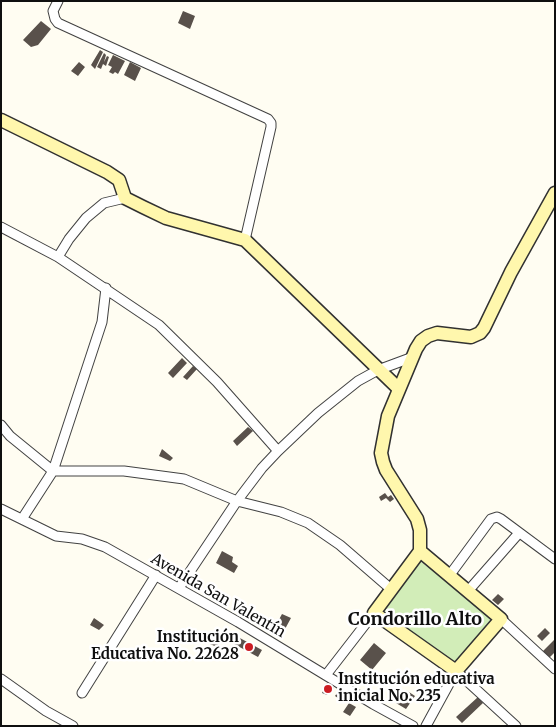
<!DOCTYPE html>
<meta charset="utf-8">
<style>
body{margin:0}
#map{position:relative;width:556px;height:727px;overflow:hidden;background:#fffdf2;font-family:Merriweather,serif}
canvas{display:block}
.frame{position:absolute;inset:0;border:2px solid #0f0f0f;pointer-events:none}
</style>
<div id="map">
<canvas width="556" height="727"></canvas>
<div class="frame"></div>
</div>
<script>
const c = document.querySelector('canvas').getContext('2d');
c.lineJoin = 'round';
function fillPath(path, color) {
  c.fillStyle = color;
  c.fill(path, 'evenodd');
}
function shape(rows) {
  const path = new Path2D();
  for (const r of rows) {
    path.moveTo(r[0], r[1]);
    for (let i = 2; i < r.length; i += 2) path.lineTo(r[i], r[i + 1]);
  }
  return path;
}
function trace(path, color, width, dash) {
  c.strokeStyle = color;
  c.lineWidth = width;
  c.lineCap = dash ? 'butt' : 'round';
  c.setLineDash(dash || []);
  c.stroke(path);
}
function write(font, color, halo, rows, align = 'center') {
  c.font = font + ' Merriweather,serif';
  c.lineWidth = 5;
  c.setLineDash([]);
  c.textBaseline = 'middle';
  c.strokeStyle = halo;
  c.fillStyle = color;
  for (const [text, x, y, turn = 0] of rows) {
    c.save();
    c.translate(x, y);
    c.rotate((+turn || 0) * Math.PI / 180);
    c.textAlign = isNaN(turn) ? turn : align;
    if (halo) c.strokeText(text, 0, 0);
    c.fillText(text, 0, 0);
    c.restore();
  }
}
const green = shape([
 [420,561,494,619,455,665,381,612]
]);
const building = shape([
 [183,11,195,16,190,29,178,23],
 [41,21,51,29,38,45,31,47,23,40],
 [100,50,103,52,95,69,91,65],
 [104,53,106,55,104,62,107,56,109,57,106,66,103,64,101,69,97,67],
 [113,55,125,61,118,74,115,72,113,74,109,72,112,67,108,65],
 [79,62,85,67,78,76,71,71],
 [130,62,141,68,135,81,124,75],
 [182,358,187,363,173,378,168,373],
 [193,366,197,369,187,380,183,377],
 [248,427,253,431,237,446,233,441],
 [162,449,173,458,170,461,159,456],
 [385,493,388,497,391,495,394,499,390,502,386,498,381,501,379,497],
 [222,551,233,557,232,562,238,566,234,573,216,563],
 [498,594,504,599,498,605,492,600],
 [282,614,291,618,285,629,276,625],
 [94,618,104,625,99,630,90,625],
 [545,628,550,633,542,641,537,636],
 [216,632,223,635,217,647,210,644],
 [238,637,262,650,258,657,234,644],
 [554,640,555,652,549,658,543,651],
 [374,643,386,653,372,670,360,660],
 [327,683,334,688,327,695,322,693],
 [339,690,348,696,344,702,335,696],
 [406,690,415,696,406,709,396,703],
 [478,697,483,703,462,723,456,717],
 [349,703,356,707,350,716,343,712]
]);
const street = shape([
 [58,1,53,11,55,19,58,23,268,119,271,123,271,127,245,240],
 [1,227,58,257,159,325,217,382,278,451],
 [58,257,69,239,86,218,104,203,125,198],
 [1,425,10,436,53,471,124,471,184,479,237,501,281,512,308,523,340,545,392,590],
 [1,509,56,536,82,539,105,547,238,622,373,704,413,726],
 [22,519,53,471,102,322,106,288],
 [449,576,491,519,497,517,501,519,555,559],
 [179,588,237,501,262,468,278,451,318,413,358,381,378,370,413,357],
 [468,591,519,533],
 [501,619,555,669],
 [326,675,374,613],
 [1,679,46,711,73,726],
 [82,693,156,575],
 [426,726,456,671,516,726]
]);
const secondary = shape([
 [1,120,107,172,119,180,125,198,143,207,166,218,245,240,399,389],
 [420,551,501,619,456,671,374,613,420,551,420,530,417,519,386,470,383,462,381,453,388,416,416,349,421,341,428,336,437,333,471,337,480,333,484,328,511,272,555,193]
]);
const markers = [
 [249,647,5,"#cb1c21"],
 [328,689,5,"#cb1c21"]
];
const streetNames = [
 ["Avenida San Valentín",218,596,30]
];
const poiNames = [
 ["Institución",239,638],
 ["Educativa No. 22628",239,655],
 ["Institución educativa",338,680,"left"],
 ["inicial No. 235",338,697,"left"]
];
const quarterNames = [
 ["Condorillo Alto",415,620]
];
fillPath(green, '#d2edb8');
fillPath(building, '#59514b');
trace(street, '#424242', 11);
trace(secondary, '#313131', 15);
trace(street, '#fff', 9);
trace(secondary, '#fff7ad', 12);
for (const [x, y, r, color] of markers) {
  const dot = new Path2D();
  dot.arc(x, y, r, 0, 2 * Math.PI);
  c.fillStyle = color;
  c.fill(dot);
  trace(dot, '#fff', 2);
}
write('15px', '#0f0f0f', '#fff', streetNames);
write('bold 15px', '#0f0f0f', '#fff', poiNames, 'right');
write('bold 18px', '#0f0f0f', '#fff', quarterNames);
</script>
